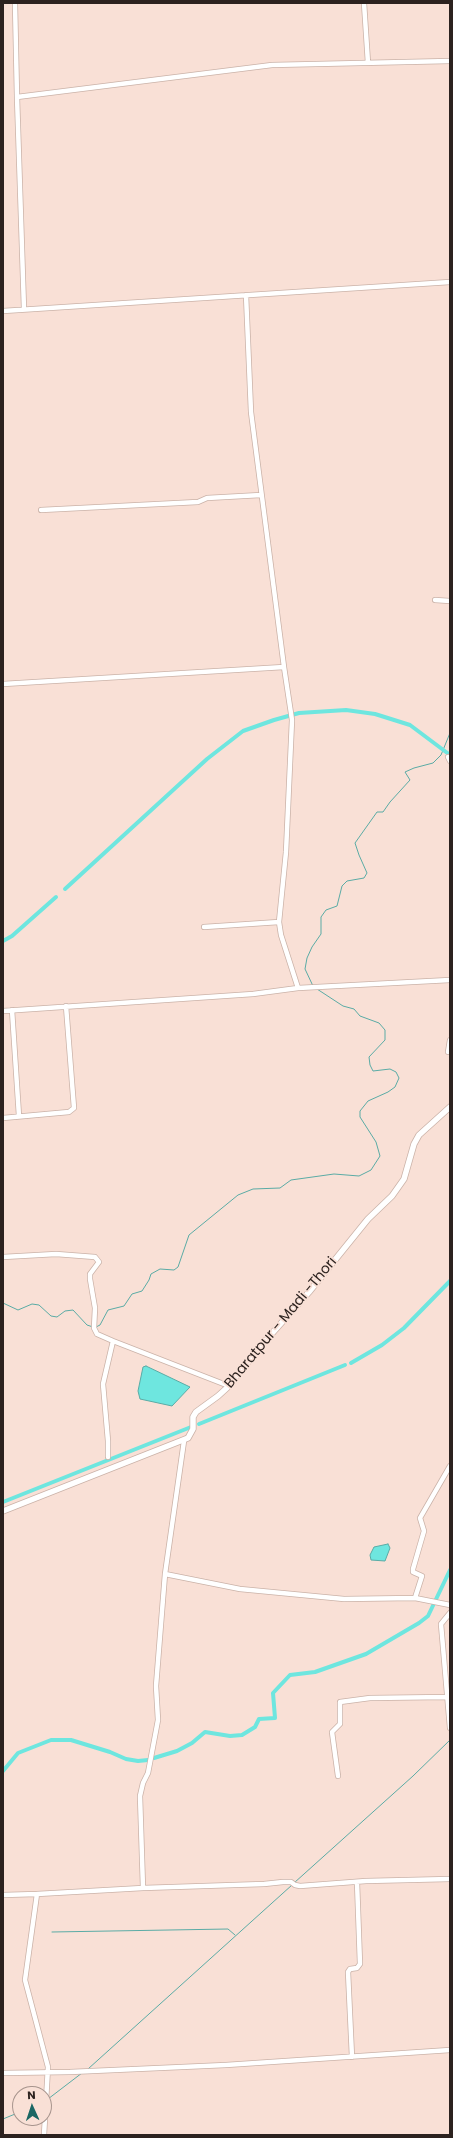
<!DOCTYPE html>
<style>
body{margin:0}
#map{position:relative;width:453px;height:2138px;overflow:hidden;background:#f9e0d6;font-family:Poppins,sans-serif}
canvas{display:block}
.frame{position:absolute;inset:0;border:4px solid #2c221f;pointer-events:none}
.north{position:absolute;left:12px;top:2086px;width:40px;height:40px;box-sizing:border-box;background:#f9e0d6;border:1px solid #a7948d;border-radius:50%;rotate:357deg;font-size:11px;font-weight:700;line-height:16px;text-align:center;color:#2c221f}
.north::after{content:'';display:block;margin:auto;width:14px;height:18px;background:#1b6764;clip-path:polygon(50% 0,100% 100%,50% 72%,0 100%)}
</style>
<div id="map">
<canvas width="453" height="2138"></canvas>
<div class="frame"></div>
<div class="north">N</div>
</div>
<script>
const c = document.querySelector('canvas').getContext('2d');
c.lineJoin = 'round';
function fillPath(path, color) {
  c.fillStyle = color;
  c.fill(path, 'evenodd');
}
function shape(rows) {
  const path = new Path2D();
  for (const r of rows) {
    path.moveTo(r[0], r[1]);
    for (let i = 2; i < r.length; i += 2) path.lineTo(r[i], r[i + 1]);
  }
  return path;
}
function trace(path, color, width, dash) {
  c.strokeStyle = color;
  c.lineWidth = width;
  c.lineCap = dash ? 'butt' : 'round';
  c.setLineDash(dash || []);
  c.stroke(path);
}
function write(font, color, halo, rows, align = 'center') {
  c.font = font + ' Poppins,sans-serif';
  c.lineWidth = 3.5;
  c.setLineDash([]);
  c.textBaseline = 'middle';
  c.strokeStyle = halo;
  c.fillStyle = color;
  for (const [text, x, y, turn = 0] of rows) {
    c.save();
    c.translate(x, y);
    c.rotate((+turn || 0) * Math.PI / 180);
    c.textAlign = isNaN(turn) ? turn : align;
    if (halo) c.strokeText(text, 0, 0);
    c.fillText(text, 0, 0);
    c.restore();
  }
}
const water = shape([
 [146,1366,190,1387,172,1406,140,1399,138,1391,143,1367,146,1366],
 [388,1544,390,1548,385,1561,371,1560,370,1555,374,1547,388,1544]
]);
const stream = shape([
 [313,986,305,969,307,958,312,947,321,934,321,917,326,910,337,906,342,886,347,881,364,878,367,873,359,855,355,843,377,812,383,812,390,802,410,780,405,772,414,768,433,763,441,755,450,733],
 [3,1303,18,1310,32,1304,39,1305,51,1316,57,1317,65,1311,73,1310,87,1325,93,1327],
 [96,1327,100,1325,108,1310,124,1306,132,1294,142,1291,149,1280,151,1274,160,1269,174,1270,178,1267,189,1235,238,1195,253,1189,280,1188,291,1180,334,1174,359,1176,371,1170,380,1156,376,1142,360,1117,360,1111,368,1101,388,1092,395,1087,399,1078,396,1072,390,1069,373,1071,370,1065,369,1057,385,1040,385,1030,379,1023,360,1016,354,1009,343,1006,317,989],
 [294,1883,413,1776,450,1740],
 [52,1932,228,1929,235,1935],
 [88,2069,292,1885],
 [48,2099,82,2073],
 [3,2119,20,2112]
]);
const canal = shape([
 [65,889,207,759,243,731,274,720,299,713,346,710,375,714,410,725,450,755],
 [3,941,12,936,56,897],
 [351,1363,382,1345,404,1328,450,1281],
 [199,1424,345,1365],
 [3,1502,191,1427],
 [154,1758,177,1751,192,1743,205,1732,230,1736,242,1735,255,1727,259,1719,275,1718,273,1693,290,1675,315,1672,366,1654,419,1623,428,1616,450,1570],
 [3,1771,18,1753,51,1740,71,1740,110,1752,126,1759,138,1761,148,1760]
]);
const minor = shape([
 [15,3,17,97,272,65,450,61],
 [364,3,368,63],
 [17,97,24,309],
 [3,311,450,282],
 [41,510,198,502,207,498,261,495],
 [435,600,450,601],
 [284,667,292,720,286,852,279,922,281,935,298,988],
 [3,684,284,667,251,412,246,295],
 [448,757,450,761],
 [204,927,279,922],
 [12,1010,19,1116],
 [3,1011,253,994,298,988,450,980],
 [448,1052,450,1040],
 [3,1118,69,1112,74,1108,66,1006],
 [3,1257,56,1254,95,1257,99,1262,90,1274,90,1279,95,1308,94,1328,97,1334,113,1341],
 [184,1441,165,1574,156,1686,158,1720,148,1773,143,1783,140,1796,143,1888,264,1884,283,1882,291,1882,295,1885,300,1886,366,1881,450,1879],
 [108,1457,108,1441,103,1384,113,1341,229,1386],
 [450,1466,420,1518,424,1531,413,1569,413,1572,422,1576,415,1598,450,1605],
 [165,1574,240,1589,344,1599,415,1598],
 [450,1613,441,1624,450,1728],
 [338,1776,332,1732,340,1724,340,1702,370,1698,447,1697],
 [3,1895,37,1894],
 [352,2057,348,1972,350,1969,357,1968,360,1964,357,1882],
 [3,2073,70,2072,226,2065,450,2050],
 [44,2135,48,2067,25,1980,37,1894,143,1888]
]);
const major = shape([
 [3,1511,188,1438,193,1429,193,1417,196,1412,218,1396,229,1386,258,1349,309,1292,368,1219,392,1196,404,1179,414,1144,419,1135,450,1107]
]);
const streetNames = [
 ["Bharatpur - Madi -Thori",281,1323,-50]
];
fillPath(water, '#6ee6df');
trace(water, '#5aaba5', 1);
trace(stream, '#5aaba5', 1);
trace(canal, '#6ee6df', 4);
trace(minor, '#cab2a8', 6);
trace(major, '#cab2a8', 7);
trace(minor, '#fff', 4.5);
trace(major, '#fff', 5.5);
write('14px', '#2c221f', '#f9e0d6', streetNames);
</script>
